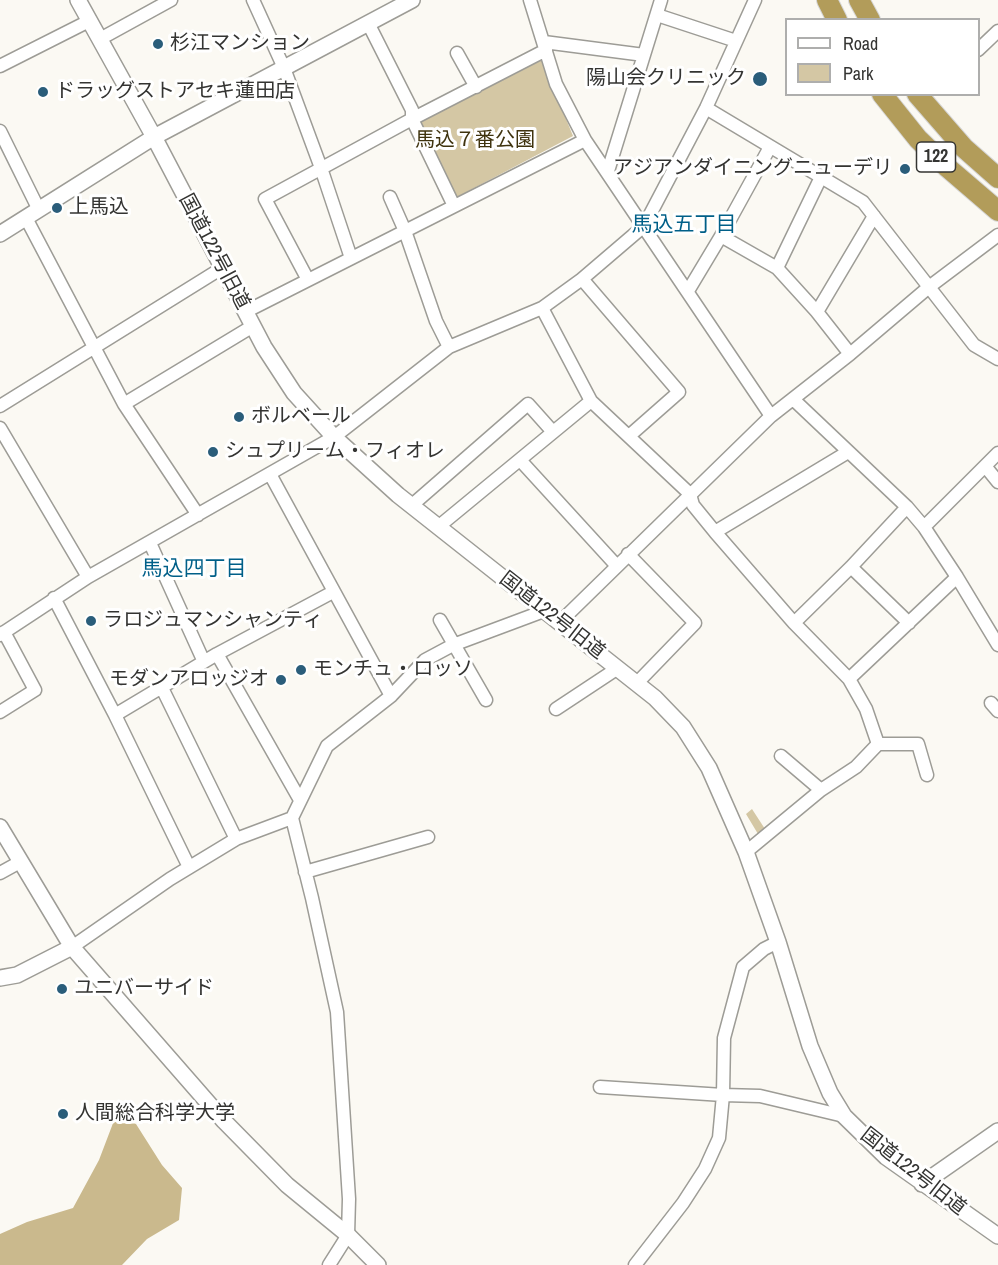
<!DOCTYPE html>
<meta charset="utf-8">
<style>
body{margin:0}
#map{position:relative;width:998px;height:1265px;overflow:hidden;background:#fbf9f3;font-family:"Archivo Narrow",sans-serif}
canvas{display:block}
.legend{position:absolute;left:785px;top:18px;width:195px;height:78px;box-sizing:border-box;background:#fff;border:2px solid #aeaead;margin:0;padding:8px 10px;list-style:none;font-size:18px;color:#343432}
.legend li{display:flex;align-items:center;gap:12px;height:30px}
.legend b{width:30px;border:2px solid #aeaead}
</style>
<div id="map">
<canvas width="998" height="1265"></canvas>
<ul class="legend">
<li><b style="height:8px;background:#fff"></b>Road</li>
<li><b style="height:16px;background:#d4c7a4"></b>Park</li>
</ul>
</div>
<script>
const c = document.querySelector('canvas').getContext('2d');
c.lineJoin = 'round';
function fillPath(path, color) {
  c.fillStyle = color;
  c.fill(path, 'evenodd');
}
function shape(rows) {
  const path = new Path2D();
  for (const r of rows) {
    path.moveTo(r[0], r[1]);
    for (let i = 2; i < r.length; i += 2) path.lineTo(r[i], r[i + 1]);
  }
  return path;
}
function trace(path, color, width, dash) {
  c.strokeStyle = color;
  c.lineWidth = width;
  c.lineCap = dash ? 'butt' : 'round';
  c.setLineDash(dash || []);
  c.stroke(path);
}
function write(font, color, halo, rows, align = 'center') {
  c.font = font + ' "Archivo Narrow","Noto Sans JP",sans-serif';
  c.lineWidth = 6;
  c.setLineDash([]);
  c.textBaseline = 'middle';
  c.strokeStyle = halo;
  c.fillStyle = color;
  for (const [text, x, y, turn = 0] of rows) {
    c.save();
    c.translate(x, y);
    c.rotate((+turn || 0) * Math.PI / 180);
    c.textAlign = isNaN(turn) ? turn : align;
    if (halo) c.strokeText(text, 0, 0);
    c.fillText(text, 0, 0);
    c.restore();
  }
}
const green = shape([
 [542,60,573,136,455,198,419,123],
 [752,809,765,829,758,834,746,814]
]);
const forest = shape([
 [115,1118,136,1124,162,1165,182,1188,179,1220,147,1239,122,1265,0,1265,0,1234,27,1222,73,1208,99,1160]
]);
const minor = shape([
 [253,0,284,68,321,168,351,258],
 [530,0,556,84,585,140,771,416],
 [657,15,736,41],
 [368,23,412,110,412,119,454,206],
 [100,39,171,0],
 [544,42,644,55],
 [978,50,998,31],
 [457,53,476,87],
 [0,66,89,21],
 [706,108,863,202,974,345,998,359],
 [0,131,39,210],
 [608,171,661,0],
 [390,197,405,231,436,321,449,347],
 [26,218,124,404,198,515],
 [721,236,777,268,817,312,850,354],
 [777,268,821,177],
 [582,279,679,392,629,436],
 [308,280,265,199,412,119,546,50],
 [688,291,721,236,770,147],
 [542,308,591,401,690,494,693,505,715,532,794,623,849,679,866,709,878,744,856,767,821,790,746,852],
 [245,312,585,140],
 [817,312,874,216],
 [794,400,907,507,924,527,957,577,998,645],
 [124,404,253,326],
 [0,406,222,268],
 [0,428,88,577],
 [520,460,616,565],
 [985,466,998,482],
 [270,474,391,696],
 [411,506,528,404,553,432],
 [438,527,591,401],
 [924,527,998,453],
 [715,532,848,452],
 [150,543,204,662],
 [628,554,695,623,637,683],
 [851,567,909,623],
 [54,598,115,715,189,867],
 [440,620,486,700],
 [560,622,771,416,850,354,929,287,998,235],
 [794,623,851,567,907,507],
 [0,635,88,577,334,437,449,347,542,308,582,279,644,226,706,108,755,0],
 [217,654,300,800],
 [849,679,957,577],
 [162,688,236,839],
 [991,703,998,711],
 [556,709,618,668],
 [0,712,35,690,4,632],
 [115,715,217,654,333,592],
 [878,744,918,744,927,775],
 [781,756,821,790],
 [305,872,428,837],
 [0,873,20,862],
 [72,947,170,879,236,839,292,818],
 [600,1087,723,1095,724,1038,743,967,764,949,778,942],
 [329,1265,348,1235,349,1199,337,1012,312,898,292,818,327,746,391,696,425,660,453,645,544,611],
 [635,1265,683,1203,705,1169,719,1138,723,1095,760,1096,844,1116]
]);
const tertiary = shape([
 [78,0,154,137,264,347,294,393,334,437,398,495,655,698,683,727,709,768,746,852,778,942,810,1046,830,1093,844,1116,886,1157,998,1236],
 [0,234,154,137,412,0],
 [0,827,72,947,224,1121,287,1185,348,1235,378,1265],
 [0,978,17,975,72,947],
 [922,1184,998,1131]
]);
const trunk = shape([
 [827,0,837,20],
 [859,0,870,20],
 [882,94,918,139,948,168,998,211],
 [917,94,964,148,998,178]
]);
const markers = [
 [158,44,6,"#2a5d7a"],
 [760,79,8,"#2a5d7a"],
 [43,92,6,"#2a5d7a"],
 [905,169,6,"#2a5d7a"],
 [57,208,6,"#2a5d7a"],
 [239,417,6,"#2a5d7a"],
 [213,452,6,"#2a5d7a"],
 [91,621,6,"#2a5d7a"],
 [301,670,6,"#2a5d7a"],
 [281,680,6,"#2a5d7a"],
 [62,989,6,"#2a5d7a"],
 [63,1114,6,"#2a5d7a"]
];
const shields = [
 [936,157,39]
];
const shieldNames = [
 ["122",936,157]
];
const poiNames = [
 ["杉江マンション",170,44],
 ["陽山会クリニック",746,79,"right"],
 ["ドラッグストアセキ蓮田店",55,92],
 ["アジアンダイニングニューデリ",893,169,"right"],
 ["上馬込",69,208],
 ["ボルベール",251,417],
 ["シュプリーム・フィオレ",225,452],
 ["ラロジュマンシャンティ",103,621],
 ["モンチュ・ロッソ",313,670],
 ["モダンアロッジオ",269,680,"right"],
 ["ユニバーサイド",74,989],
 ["人間総合科学大学",75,1114]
];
const parkNames = [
 ["馬込７番公園",475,141]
];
const streetNames = [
 ["国道122号旧道",214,252,62],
 ["国道122号旧道",552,616,38],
 ["国道122号旧道",913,1172,38]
];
const neighbourhoodNames = [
 ["馬込五丁目",684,225],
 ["馬込四丁目",194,569]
];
fillPath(green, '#d4c7a4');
fillPath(forest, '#cab98d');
trace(minor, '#9d9c96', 15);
trace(tertiary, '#9d9c96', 18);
trace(trunk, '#d6d6d6', 22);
trace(minor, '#fff', 12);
trace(tertiary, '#fff', 15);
trace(trunk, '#b29c5a', 20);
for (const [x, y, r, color] of markers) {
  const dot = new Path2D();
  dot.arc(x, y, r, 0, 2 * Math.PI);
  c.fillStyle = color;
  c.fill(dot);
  trace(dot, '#fff', 2);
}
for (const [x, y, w] of shields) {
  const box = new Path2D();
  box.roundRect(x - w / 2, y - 15, w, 30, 4.5);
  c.fillStyle = '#fff';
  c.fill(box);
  trace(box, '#343432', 1.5);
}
write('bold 18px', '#343432', null, shieldNames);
write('20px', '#343432', '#fff', poiNames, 'left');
write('20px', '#3f330e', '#fff', parkNames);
write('20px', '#343432', '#fff', streetNames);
write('21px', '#005f88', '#fff', neighbourhoodNames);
</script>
